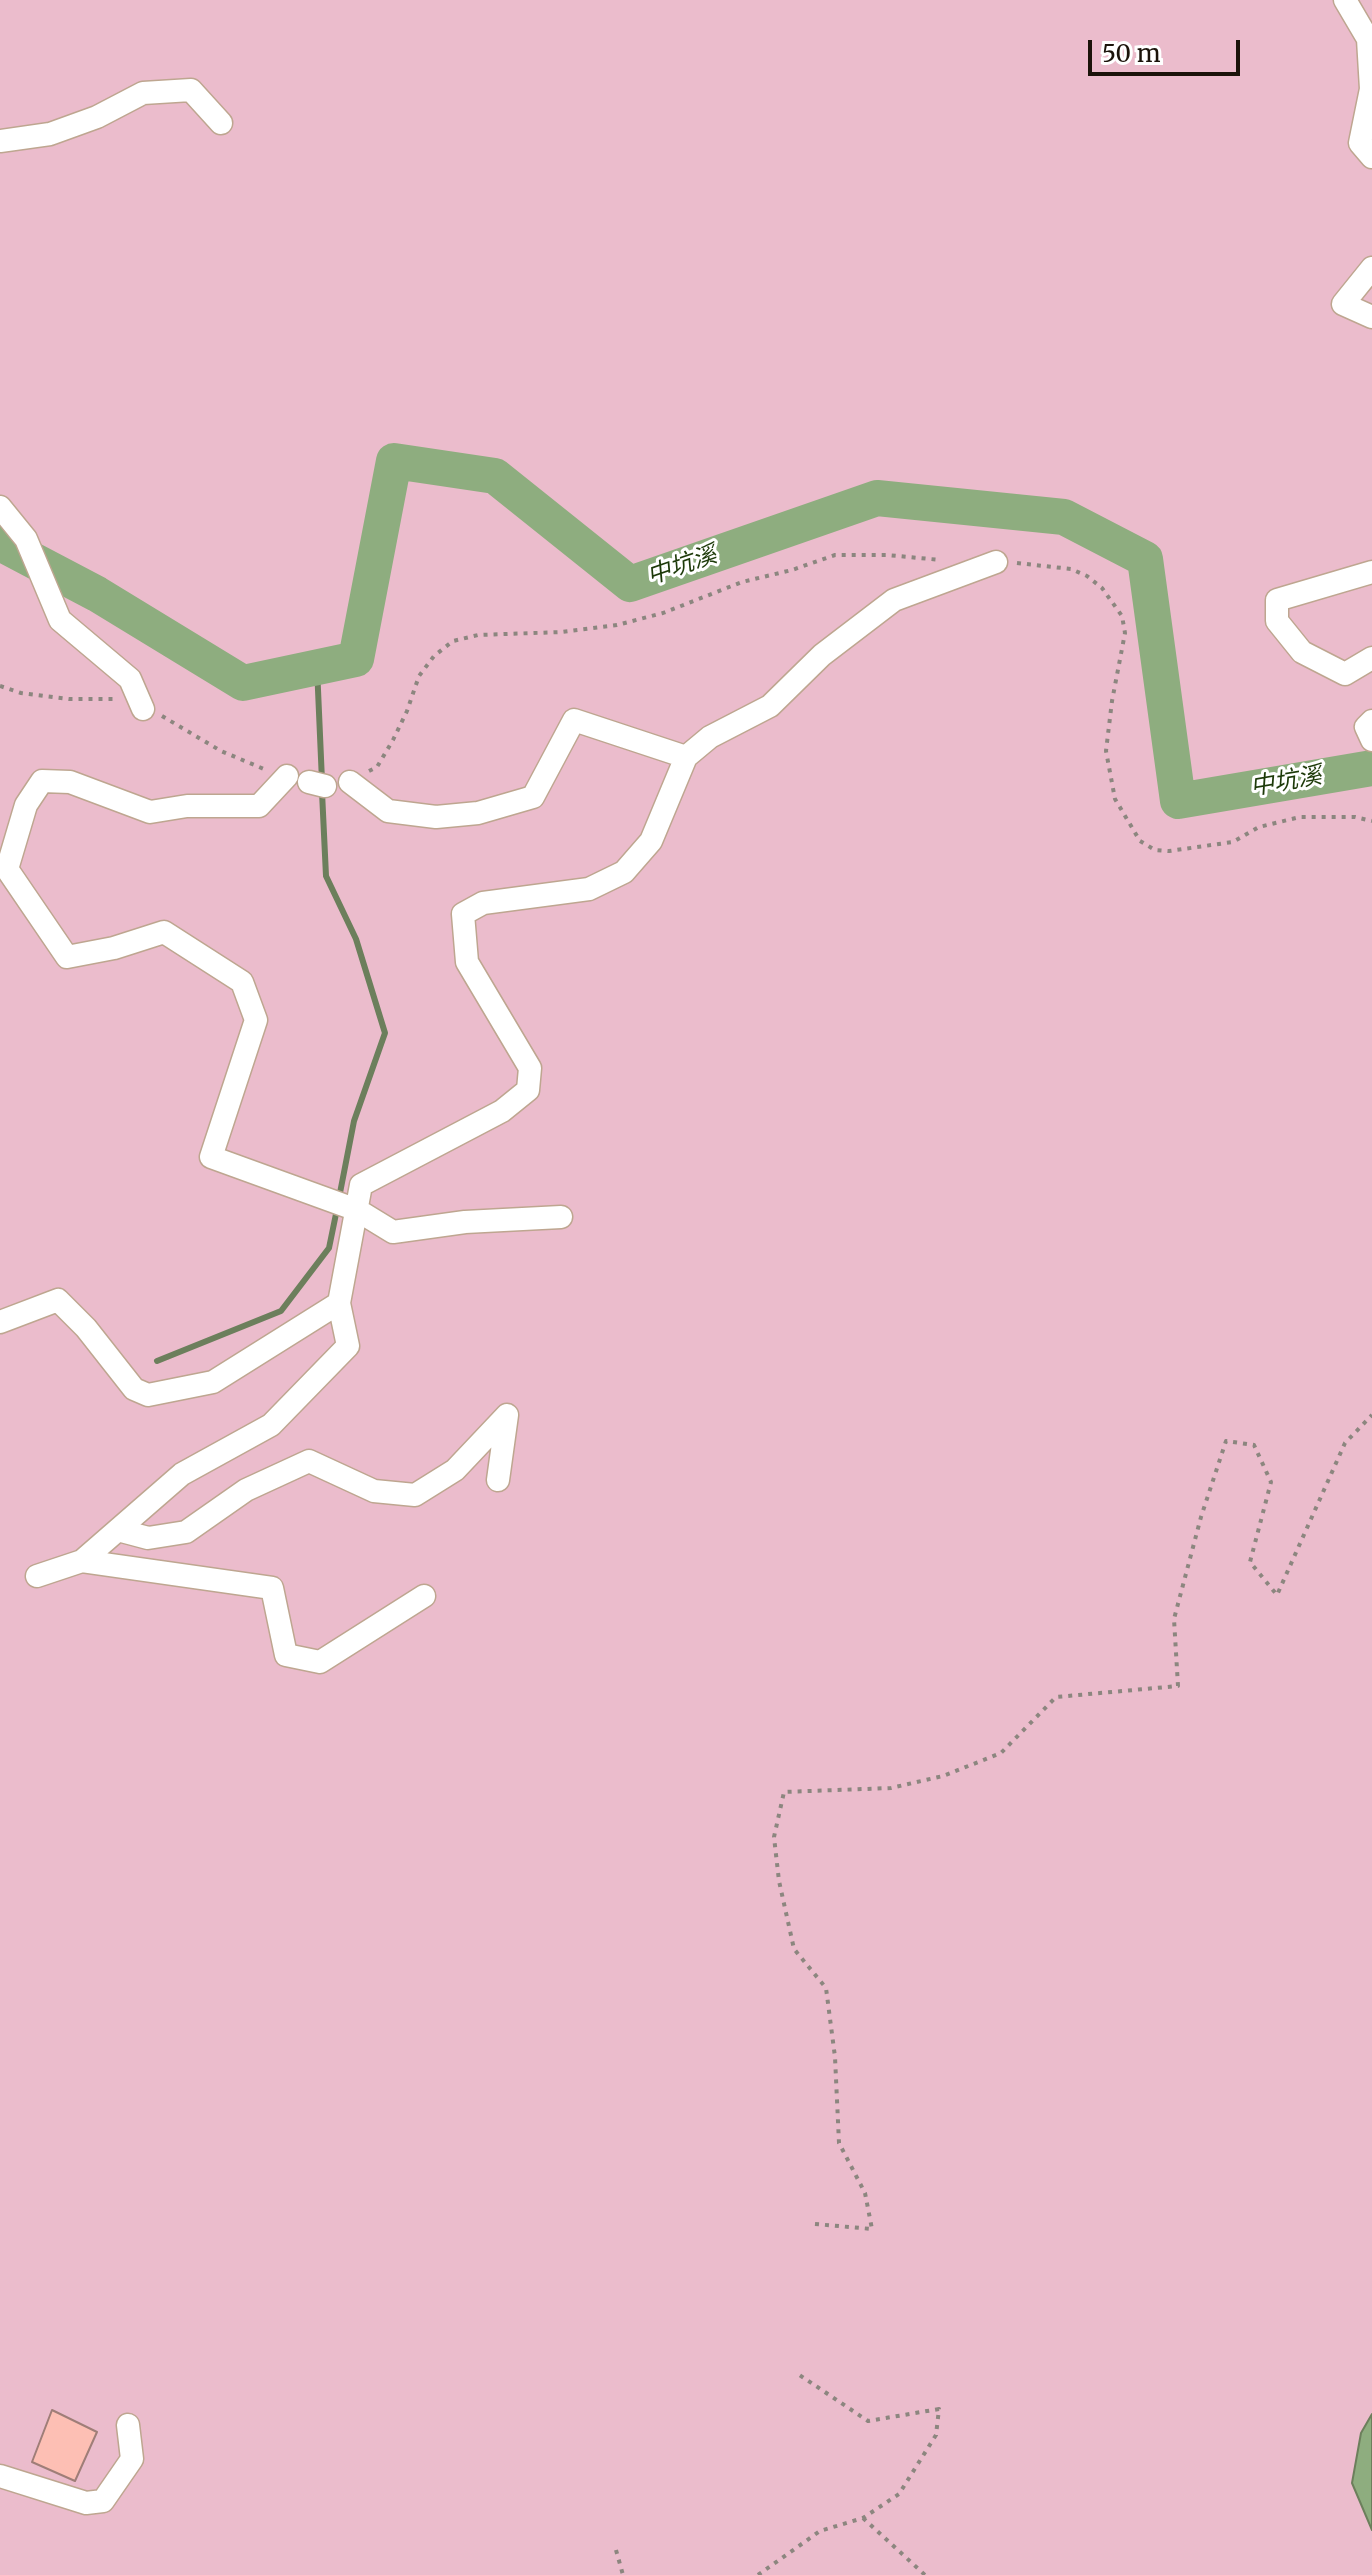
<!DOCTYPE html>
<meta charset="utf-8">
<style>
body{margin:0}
#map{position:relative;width:1372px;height:2575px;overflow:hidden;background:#fdf8f3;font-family:Merriweather,serif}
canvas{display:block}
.scale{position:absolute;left:1088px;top:40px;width:152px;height:36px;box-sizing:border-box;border:4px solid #1b130a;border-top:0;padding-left:10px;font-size:24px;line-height:28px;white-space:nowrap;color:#1b130a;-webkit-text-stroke:6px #fff;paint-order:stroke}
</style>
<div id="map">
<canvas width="1372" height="2575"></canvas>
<div class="scale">50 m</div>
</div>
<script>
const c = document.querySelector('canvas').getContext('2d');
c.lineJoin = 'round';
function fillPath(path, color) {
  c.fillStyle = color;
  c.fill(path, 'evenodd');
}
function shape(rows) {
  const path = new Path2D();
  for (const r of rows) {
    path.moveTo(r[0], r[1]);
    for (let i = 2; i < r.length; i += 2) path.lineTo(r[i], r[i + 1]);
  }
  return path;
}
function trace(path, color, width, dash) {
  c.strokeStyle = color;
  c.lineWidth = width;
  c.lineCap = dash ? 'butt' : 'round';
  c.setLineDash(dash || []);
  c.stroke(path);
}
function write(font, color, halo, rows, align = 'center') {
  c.font = font + ' Merriweather,"Noto Sans TC",serif';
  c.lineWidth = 6;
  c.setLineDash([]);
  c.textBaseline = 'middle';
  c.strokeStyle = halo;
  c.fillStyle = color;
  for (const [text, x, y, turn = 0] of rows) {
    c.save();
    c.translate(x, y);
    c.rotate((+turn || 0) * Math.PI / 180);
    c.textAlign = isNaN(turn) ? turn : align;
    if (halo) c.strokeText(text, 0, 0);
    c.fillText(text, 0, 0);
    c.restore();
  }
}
const green = shape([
 [0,0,1372,0,1372,2575,0,2575]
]);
const water = shape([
 [1372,2414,1372,2530,1352,2483,1361,2433,1372,2414]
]);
const stream = shape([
 [317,667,322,781],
 [322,792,326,876,356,939,385,1033,354,1121,339,1198],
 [157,1361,281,1311,329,1248,337,1209]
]);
const river = shape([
 [0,543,97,594,243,683,356,659,394,461,495,476,630,584,877,498,1064,517,1145,559,1178,801,1372,768]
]);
const building = shape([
 [52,2410,97,2432,75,2481,32,2462,52,2410]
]);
const path = shape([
 [1017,563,1071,569,1087,576,1102,588,1122,616,1125,633,1112,701,1106,751,1115,799,1140,841,1155,850,1169,851,1233,842,1259,827,1300,817,1355,817,1372,821],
 [0,686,21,693,69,699,116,699],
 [162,716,221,751,264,769],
 [369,771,377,767,393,740,407,711,419,676,434,656,453,641,478,635,562,632,617,625,663,613,742,582,792,570,835,555,887,555,941,560],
 [815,2224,872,2229,865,2193,839,2143,835,2057,826,1988,794,1949,779,1881,774,1837,784,1792,891,1788,943,1776,1001,1753,1056,1697,1178,1686,1174,1619,1201,1517,1226,1441,1254,1445,1271,1482,1250,1562,1277,1595,1345,1443,1372,1415],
 [863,2518,925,2575],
 [616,2550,623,2575],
 [758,2575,820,2531,863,2518,899,2494,936,2435,939,2409,868,2421,798,2374]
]);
const minor = shape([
 [1345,0,1368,39,1371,89,1360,143,1372,157],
 [0,141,50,134,97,117,143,93,191,90,221,123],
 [1372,268,1343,304,1372,317],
 [0,507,26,539,60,620,130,679,143,709],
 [1372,572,1277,600,1277,621,1302,652,1345,674,1372,658],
 [1372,721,1366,727,1372,740],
 [287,776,259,806,187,806,150,812,70,782,42,781,26,805,7,869,67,957,114,948,164,932,242,982,256,1020,211,1157,357,1210,393,1232,465,1222,561,1217],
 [309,782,325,786],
 [350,782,388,811,436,817,478,813,533,797,574,720,686,757],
 [0,1322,58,1300,86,1328,134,1389,148,1395,213,1382,339,1303],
 [118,1530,148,1538,186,1532,246,1490,309,1461,374,1491,415,1495,455,1470,507,1415,498,1480],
 [82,1561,272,1588,286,1655,320,1662,424,1596],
 [37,1576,82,1561,182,1474,271,1425,348,1346,339,1303,361,1185,502,1111,528,1090,530,1068,467,962,463,914,483,903,589,889,624,872,651,841,686,757,710,737,770,706,822,655,894,600,996,562],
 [0,2476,86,2503,103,2501,132,2459,128,2425]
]);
const waterNames = [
 ["中坑溪",682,566,-19],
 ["中坑溪",1286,782,-10]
];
fillPath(green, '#ebbccc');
fillPath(water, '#8ead7f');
trace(water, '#6c7f5c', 2);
trace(stream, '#6c7f5c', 6);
trace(river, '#8ead7f', 36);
fillPath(building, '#fdbfb4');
trace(building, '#9f7e78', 2);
trace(minor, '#bea690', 25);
trace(path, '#8c867f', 4, [4, 6]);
trace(minor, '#fff', 22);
write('italic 24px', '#1d3a09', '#fff', waterNames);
</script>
